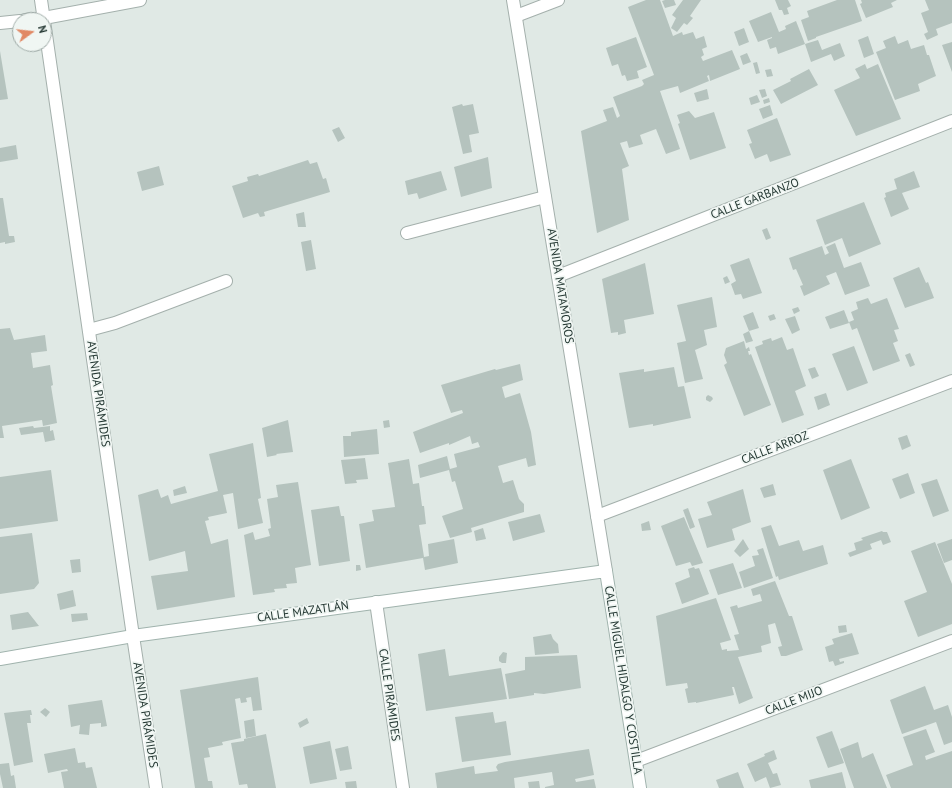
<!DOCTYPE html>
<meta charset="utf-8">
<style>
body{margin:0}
#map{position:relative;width:952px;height:788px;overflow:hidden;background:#e0e9e5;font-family:"PT Sans",sans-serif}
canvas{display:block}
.north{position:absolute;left:12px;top:12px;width:40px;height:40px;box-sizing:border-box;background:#f0f6f3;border:1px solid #9eaaa6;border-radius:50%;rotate:75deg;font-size:11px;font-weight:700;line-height:16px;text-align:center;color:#233732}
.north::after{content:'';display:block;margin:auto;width:14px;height:18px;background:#e18965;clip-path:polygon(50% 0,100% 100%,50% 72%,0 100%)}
</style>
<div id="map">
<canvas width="952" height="788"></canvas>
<div class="north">N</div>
</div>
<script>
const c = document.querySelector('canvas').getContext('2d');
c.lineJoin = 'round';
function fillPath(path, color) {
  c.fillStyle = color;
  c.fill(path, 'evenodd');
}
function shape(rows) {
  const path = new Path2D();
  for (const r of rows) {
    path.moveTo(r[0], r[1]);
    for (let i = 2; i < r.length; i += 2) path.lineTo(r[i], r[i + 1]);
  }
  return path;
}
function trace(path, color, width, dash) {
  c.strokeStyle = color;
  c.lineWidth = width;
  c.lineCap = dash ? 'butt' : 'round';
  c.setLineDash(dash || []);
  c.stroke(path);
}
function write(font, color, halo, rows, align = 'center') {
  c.font = font + ' "PT Sans",sans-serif';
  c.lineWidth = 3.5;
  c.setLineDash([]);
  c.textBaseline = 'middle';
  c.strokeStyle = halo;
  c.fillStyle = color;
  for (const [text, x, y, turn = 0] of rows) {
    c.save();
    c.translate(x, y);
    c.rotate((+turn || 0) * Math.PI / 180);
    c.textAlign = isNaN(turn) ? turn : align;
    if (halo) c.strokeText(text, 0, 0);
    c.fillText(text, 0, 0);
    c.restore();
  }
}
const building = shape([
 [646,0,660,0,673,36,682,32,683,35,693,32,696,39,704,36,707,47,702,49,704,55,701,57,703,61,732,50,740,69,710,81,709,75,707,76,709,81,680,93,678,86,660,91,680,149,666,154,656,129,640,135,643,144,629,148,627,141,620,143,629,166,622,169,629,220,597,233,581,131,607,121,603,110,613,107,617,118,620,116,613,97,642,86,644,84,642,80,654,75,628,7],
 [665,0,674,0,676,5,665,8,662,1],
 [683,0,701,0,690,16,693,18,687,25,684,23,677,32,671,28,676,18,672,15],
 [775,0,788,0,791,6,787,8,789,14,784,15,782,10,779,10],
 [837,0,855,0,862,21,816,37,816,38,808,41,801,20,809,17,807,11],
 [861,0,897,0,891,3,893,7,866,18,860,4,862,3],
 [925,0,952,0,952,23,936,29,938,35,927,40,924,34,928,32,921,13,929,10],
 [771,12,779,32,786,29,785,26,796,21,805,44,778,54,776,47,770,49,767,40,772,38,772,37,758,42,749,21],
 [744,28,749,42,739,46,734,32],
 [868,36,874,54,864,58,858,40],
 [895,36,898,44,908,40,911,49,924,45,927,55,929,55,936,76,918,84,920,91,895,100,876,52,886,48,883,41],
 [636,37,647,67,637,71,639,78,627,81,625,75,622,76,618,64,612,66,606,48],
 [818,40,822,50,840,43,845,56,834,61,831,54,811,62,805,44],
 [952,42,952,72,942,45],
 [0,51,8,99,0,100],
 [747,53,751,62,743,65,740,56],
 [757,62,760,73,756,74,753,63],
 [865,64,867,69,878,64,901,119,856,136,834,90,860,78,855,69],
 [771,69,773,76,767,77,765,70],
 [809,69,818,85,781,104,773,90,791,81,790,79],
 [707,89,709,99,697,102,694,93],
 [765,89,767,96,762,98,759,90],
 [757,95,760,102,751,105,749,98],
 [769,98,770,102,764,104,763,100],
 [462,104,463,106,473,104,479,133,469,135,472,152,463,154,452,107],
 [770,105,773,115,763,119,759,109],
 [689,111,695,118,714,112,726,148,690,160,678,124,680,123,677,115],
 [777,118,791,155,770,162,767,154,755,159,749,144,752,143,747,130],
 [339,127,345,138,338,142,332,130],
 [16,145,18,159,0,162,0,148],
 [488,157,492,188,461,197,454,167],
 [308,160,310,164,317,162,323,179,326,178,330,192,264,212,265,216,260,217,258,213,243,218,232,186,248,181,247,177,258,174,259,176],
 [159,166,164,185,142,191,137,172],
 [441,171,447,190,419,199,417,193,408,195,405,181],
 [914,171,920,187,902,193,909,209,891,217,884,198,886,197,885,193,897,189,894,179],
 [0,198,3,198,9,236,14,236,15,242,5,244,5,242,0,243],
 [864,202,881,244,849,257,842,238,825,245,816,220],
 [304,212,306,227,298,227,296,214],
 [767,228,771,238,766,240,762,230],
 [311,240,316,269,306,271,301,242],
 [835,243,844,268,861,262,870,286,845,295,836,272,826,276,830,284,804,296,800,286,803,285,796,269,793,270,789,258,822,246,825,255,829,253,826,247],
 [749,258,762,293,743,299,741,294,735,295,731,284,736,281,730,265],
 [645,263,654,314,624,320,626,333,618,335,618,332,611,333,602,279],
 [919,267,926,283,928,282,934,298,905,308,893,278],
 [727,276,730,282,725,284,723,278],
 [712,297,717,327,704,330,707,345,695,350,703,379,685,383,677,343,686,341,677,305],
 [868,298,871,304,887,298,899,329,894,330,898,341,893,343,900,361,873,371,857,328,852,330,849,322,854,320,851,312,858,309,856,302],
 [798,307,800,311,794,314,792,309],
 [844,310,849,323,830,329,825,317],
 [753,312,759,328,749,331,753,341,746,343,743,334,749,331,743,316],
 [774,314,776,319,770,321,768,316],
 [795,316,800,330,792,334,785,319],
 [10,328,14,340,45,335,47,351,31,353,33,368,50,365,53,385,51,386,57,423,43,426,42,420,2,426,4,438,0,438,0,329],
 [782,337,787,350,793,348,806,386,795,391,804,415,782,423,755,347,763,344,762,341,771,338,772,341],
 [744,341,746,349,749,347,750,351,748,351,749,355,751,354,771,405,744,416,724,365,727,363,724,355,726,348],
 [854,346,868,383,847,391,832,354],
 [910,353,915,365,910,367,905,355],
 [520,364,523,380,502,387,505,398,520,393,531,432,536,465,528,467,526,458,498,466,503,483,513,480,519,499,524,504,524,512,471,528,472,532,450,538,442,516,463,509,455,481,452,482,449,470,420,478,418,465,447,456,450,469,457,467,454,454,480,447,478,442,472,444,470,436,449,445,449,443,420,453,413,432,463,413,462,410,451,413,441,385,495,369,496,370],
 [674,367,678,387,684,386,691,418,653,426,653,424,629,428,619,373,644,369,644,372],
 [815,367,819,376,812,379,808,369],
 [826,393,830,405,818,410,814,397],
 [708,395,712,397,713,399,710,402,706,400,706,397],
 [288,420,293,452,276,454,277,455,267,457,262,428],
 [389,420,390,427,384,428,383,421],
 [33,426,34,428,50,426,50,431,53,430,55,440,45,442,43,432,21,435,19,428],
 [377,429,379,454,344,457,343,436,351,436,351,432],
 [907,435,911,446,902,450,898,438],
 [253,443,261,498,258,499,263,523,238,529,233,493,223,495,227,513,208,517,209,520,205,521,211,544,228,539,235,597,157,610,151,576,188,571,185,551,149,561,138,495,158,489,161,498,168,495,171,504,218,491,209,454],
 [365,458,368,479,356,480,357,483,345,484,341,460],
 [409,459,413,484,419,483,422,506,424,506,426,524,419,525,424,557,429,556,428,544,454,539,458,563,425,570,423,558,366,568,359,524,374,521,372,510,395,507,388,463],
 [851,459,870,508,841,520,823,470],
 [51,470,58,521,0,529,0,477],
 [908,473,915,493,900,499,892,479],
 [937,479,949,511,933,517,921,484],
 [298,482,311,565,295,568,297,583,286,584,287,588,274,589,275,592,253,595,244,535,253,532,255,540,270,536,268,529,271,528,267,499,278,497,276,485],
 [773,484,776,495,764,498,760,488],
 [185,486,187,493,174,496,173,490],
 [743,489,751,522,732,529,735,540,707,548,698,519,712,515,707,502],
 [339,506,341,516,344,516,350,561,319,566,311,510],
 [688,508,695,527,690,529,683,510],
 [540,514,545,532,513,541,508,522],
 [684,517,703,563,692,566,690,562,676,566,661,526],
 [649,521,651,530,642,531,641,524],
 [771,525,779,546,799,540,803,551,823,545,828,564,779,580,778,576,776,577,761,528],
 [483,528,486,539,476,541,474,531],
 [882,531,883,532,887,532,891,542,883,545,881,540,870,544,872,549,850,557,848,553,856,550,854,543,863,540,861,538],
 [32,533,39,583,34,589,0,594,0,537],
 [743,539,749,549,740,557,734,551],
 [952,539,952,560,944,563,937,544],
 [935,542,952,584,952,624,918,637,904,601,927,592,911,551],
 [763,548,773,578,744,588,739,572,755,566,752,556,759,555,757,550],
 [80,559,81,572,72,573,70,560],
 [733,563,742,588,718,595,709,570],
 [356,565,360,565,361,570,356,571],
 [694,567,695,569,699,568,709,594,682,604,675,583,690,577,688,569],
 [775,581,789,616,792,616,803,650,786,656,781,656,778,647,782,646,775,623,768,625,771,643,761,646,762,652,738,657,753,698,739,704,734,687,732,687,734,695,696,703,696,702,688,703,685,689,688,688,687,683,666,686,656,616,716,598,731,640,720,643,722,650,727,649,727,651,739,650,734,635,739,634,730,607,737,605,738,608,762,601,760,594,753,596,751,589],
 [73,590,76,606,60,610,57,594],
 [28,612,39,626,12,630,10,615],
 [87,613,88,620,72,622,71,614],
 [846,625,847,632,839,633,838,626],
 [852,633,859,654,839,659,840,662,844,661,844,663,835,666,833,661,829,662,825,647,834,644,832,639],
 [551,634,553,639,558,644,559,653,535,655,533,637],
 [445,649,449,676,501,668,507,699,426,711,418,654],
 [503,652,507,653,506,663,502,663,499,661,499,657],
 [577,655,581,688,544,694,534,693,534,695,509,699,505,674,525,670,525,657],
 [258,677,262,710,253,711,251,697,246,698,247,702,241,703,240,698,235,699,241,738,222,742,223,745,208,748,210,757,204,758,208,781,212,781,213,788,195,788,180,690],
 [925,686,934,710,948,705,952,717,952,742,944,745,936,722,902,734,890,700],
 [102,700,107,726,101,727,101,723,90,724,89,735,79,734,80,725,71,727,68,705],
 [45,708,50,712,46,717,40,712],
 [31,710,32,715,30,715,31,723,27,723,33,762,14,766,4,713],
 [493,712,495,723,506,721,511,755,462,762,455,717],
 [307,718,309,723,300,728,298,723],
 [254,719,256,736,246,738,244,721],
 [926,729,935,752,925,756,926,760,952,751,952,788,891,788,886,775,913,765,903,737],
 [832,731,844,763,828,768,816,737],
 [266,734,276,788,248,788,247,784,239,785,231,743,244,741,244,739],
 [330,741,337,779,310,784,303,747],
 [858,742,862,758,873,753,887,788,854,788,840,749],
 [348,746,352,769,340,771,335,749],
 [75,748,78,763,85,762,86,768,92,767,97,788,64,788,61,772,68,771,67,769,48,773,44,754],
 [589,749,594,775,575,779,576,782,594,779,596,788,545,788,545,787,554,785,552,772,514,778,515,788,437,788,435,773,474,766,475,774,498,771,496,767,498,764,505,762],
 [774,750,777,759,768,763,773,774,777,773,781,785,770,788,766,777,755,782,747,764,765,756,764,754],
 [9,763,11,776,14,775,16,788,3,788,0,774,0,764],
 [738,772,744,788,719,788,716,780],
 [842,772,846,788,811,788,809,780],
 [356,781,357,788,346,788,345,782],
 [539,781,540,788,529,788,528,782]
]);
const service = shape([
 [44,18,140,0],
 [407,233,545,197],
 [89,330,115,323,226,281]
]);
const minor = shape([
 [41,0,133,636,156,788],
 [516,16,558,0],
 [25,20,44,18],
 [0,23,20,21],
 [558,276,952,121],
 [597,516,952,381],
 [376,602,403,788],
 [636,761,952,641]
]);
const tertiary = shape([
 [513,0,606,571]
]);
const secondary = shape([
 [0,659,133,636,606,571,640,788]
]);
const streetNames = [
 ["CALLE GARBANZO",755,199,-21],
 ["AVENIDA MATAMOROS",560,286,81],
 ["AVENIDA PIRÁMIDES",98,394,82],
 ["CALLE ARROZ",775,448,-21],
 ["CALLE MAZATLÁN",303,612,-8],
 ["CALLE MIGUEL HIDALGO Y COSTILLA",623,680,81],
 ["CALLE PIRÁMIDES",389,695,82],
 ["CALLE MIJO",794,701,-21],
 ["AVENIDA PIRÁMIDES",145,715,81]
];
fillPath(building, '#b5c3be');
trace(service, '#a4b0ac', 14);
trace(minor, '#a4b0ac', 14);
trace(tertiary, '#a4b0ac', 14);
trace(secondary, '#a0b3ad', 14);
trace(service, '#fff', 12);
trace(minor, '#fff', 12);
trace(tertiary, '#fff', 12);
trace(secondary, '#fff', 12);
write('12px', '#233732', '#f0f6f3', streetNames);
</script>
